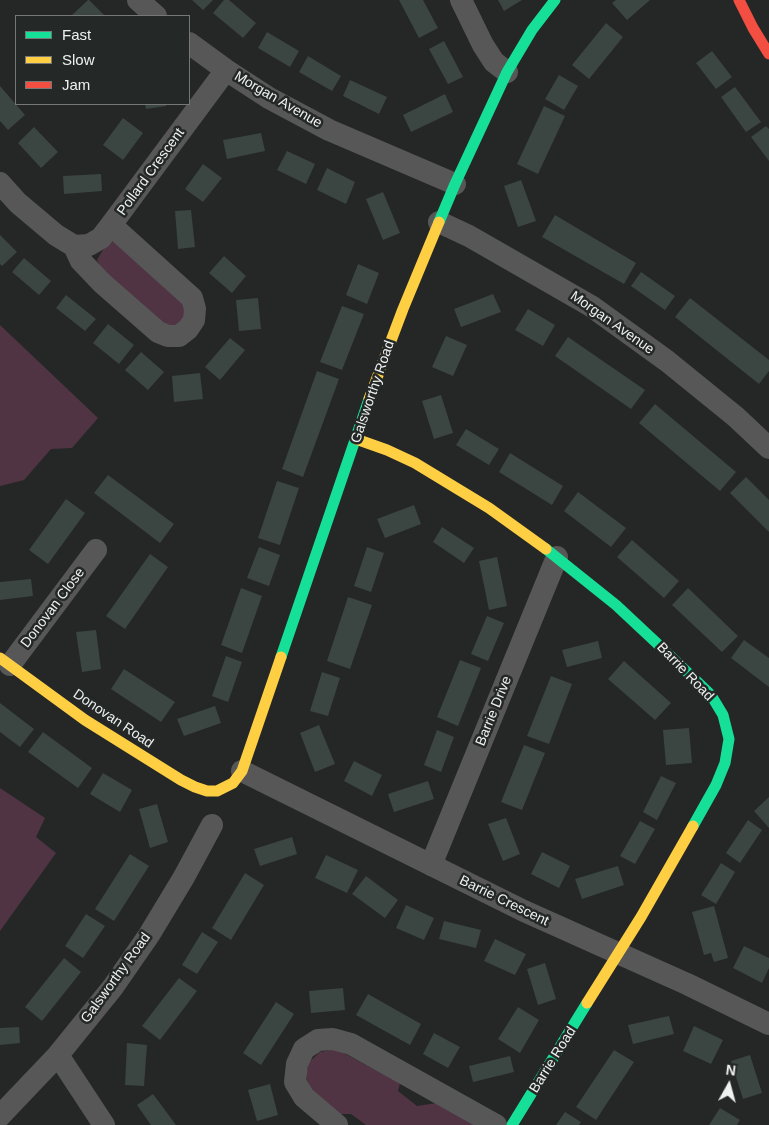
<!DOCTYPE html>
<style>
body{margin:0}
#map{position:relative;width:769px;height:1125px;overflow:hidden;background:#252726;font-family:Helvetica,sans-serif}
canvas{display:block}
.legend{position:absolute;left:15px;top:15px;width:175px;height:90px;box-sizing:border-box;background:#242826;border:1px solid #757877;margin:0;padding:6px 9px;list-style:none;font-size:15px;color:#eef1f0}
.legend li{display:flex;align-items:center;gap:10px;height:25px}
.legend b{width:25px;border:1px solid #757877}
.north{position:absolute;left:704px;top:1060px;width:50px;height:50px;-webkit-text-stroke:4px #242826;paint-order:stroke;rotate:7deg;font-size:14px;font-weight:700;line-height:20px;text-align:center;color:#eef1f0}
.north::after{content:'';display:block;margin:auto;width:18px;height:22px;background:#eef1f0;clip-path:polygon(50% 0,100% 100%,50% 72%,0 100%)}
</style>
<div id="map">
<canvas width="769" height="1125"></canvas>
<ul class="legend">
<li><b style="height:6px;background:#16e098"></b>Fast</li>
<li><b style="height:6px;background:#ffcf43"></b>Slow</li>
<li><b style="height:6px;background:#f24e42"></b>Jam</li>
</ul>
<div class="north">N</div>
</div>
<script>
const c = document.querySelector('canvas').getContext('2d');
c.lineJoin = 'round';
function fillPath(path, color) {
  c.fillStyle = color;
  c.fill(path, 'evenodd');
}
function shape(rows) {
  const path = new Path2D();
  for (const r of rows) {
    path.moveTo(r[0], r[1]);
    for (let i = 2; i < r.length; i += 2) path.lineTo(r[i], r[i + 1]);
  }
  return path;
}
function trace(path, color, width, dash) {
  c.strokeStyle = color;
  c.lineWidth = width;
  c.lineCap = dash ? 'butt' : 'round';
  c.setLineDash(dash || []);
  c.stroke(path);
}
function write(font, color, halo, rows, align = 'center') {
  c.font = font + ' Helvetica,sans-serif';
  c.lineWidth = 5;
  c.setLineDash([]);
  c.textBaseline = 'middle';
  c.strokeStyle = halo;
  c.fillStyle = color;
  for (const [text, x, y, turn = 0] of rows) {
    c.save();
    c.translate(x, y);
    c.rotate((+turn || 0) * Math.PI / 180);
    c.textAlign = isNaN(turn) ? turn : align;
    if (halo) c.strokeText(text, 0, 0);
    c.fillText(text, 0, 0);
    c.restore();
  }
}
const green = shape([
 [114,241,182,298,186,310,182,321,175,326,162,324,102,271,97,260,107,243],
 [0,325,98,418,72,448,51,449,24,480,0,486],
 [0,788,45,818,36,837,56,853,0,931],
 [336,1049,400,1083,398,1091,417,1106,437,1103,479,1125,366,1125,351,1114,337,1114,311,1093,306,1076,309,1062,320,1052]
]);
const building = shape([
 [88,0,89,0,105,16,71,16],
 [192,0,213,0,203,10],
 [224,0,229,0,256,23,243,38,213,13],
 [399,0,423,0,438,28,419,38],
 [498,0,522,0,504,11],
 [616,0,650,0,627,20,612,3],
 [606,23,623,37,589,79,572,65],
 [267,32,299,51,290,67,258,48],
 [444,41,463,77,448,84,429,49],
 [712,51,732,77,716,89,696,63],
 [308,56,341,76,332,91,299,72],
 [559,75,578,86,564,110,545,99],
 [350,80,387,97,379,114,343,96],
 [0,86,25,115,8,130,0,121],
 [735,87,761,122,746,132,721,97],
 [445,94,453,112,411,132,403,115],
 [145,104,166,104,166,106,146,109],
 [544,106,565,116,538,174,517,164],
 [123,118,143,133,123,160,103,145],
 [766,126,769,129,769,161,751,137],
 [34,127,58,152,41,168,18,143],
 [261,133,265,151,227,159,223,140],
 [287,151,315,164,306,184,277,170],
 [203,164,222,178,203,202,185,189],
 [327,168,355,182,346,204,317,190],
 [101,174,102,191,64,194,63,176],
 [521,180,536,221,518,227,504,186],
 [383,192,400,233,383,240,366,199],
 [191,210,195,247,178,249,175,211],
 [555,215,636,263,624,284,542,237],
 [0,235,17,252,2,266,0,264],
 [224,256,246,276,232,293,209,273],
 [24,258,51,281,39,295,12,272],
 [358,264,379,273,367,304,346,295],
 [641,272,675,296,665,310,631,286],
 [493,294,501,312,461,327,454,309],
 [66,295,96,319,85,331,56,308],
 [258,298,261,329,239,331,236,300],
 [690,298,769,360,769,371,759,384,675,317],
 [342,306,364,314,342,370,320,362],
 [528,309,555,325,543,346,515,330],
 [108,324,134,345,119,364,93,343],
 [446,336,467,345,453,376,432,367],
 [568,337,645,390,631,409,555,356],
 [230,338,245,350,220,380,205,367],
 [141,352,164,372,148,390,125,370],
 [317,371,339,379,303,477,282,469],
 [200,373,203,399,174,402,172,376],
 [441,395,453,433,434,439,422,401],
 [655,404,736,472,720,491,639,423],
 [466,429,499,449,489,465,456,445],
 [510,453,563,486,552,505,499,472],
 [108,475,174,524,160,543,94,493],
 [746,477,769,500,769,532,730,493],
 [277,481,299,488,280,545,258,538],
 [578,492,626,528,611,547,564,511],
 [66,499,85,513,48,564,29,550],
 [414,505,421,524,385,538,377,519],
 [442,527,474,548,464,563,433,542],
 [632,540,679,581,664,598,617,557],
 [259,547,280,555,269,586,247,578],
 [367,547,384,553,371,592,354,586],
 [150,554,168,567,125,629,106,616],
 [497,557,507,606,489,610,479,561],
 [31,579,33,596,0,600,0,582],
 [241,588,262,596,242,653,221,645],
 [688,588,738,636,722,652,672,605],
 [348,597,372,605,350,669,327,661],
 [487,616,504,623,488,661,471,654],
 [96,630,101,669,82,672,76,632],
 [744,640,769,658,769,687,731,658],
 [598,641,602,658,567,667,562,650],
 [226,656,242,662,228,702,212,696],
 [460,660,481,668,458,726,437,717],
 [624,661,671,703,655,720,608,679],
 [124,669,175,702,161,722,111,689],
 [322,672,340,678,328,716,310,711],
 [551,676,572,684,549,744,527,736],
 [0,703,34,729,20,747,0,732],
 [215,706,221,723,184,736,177,719],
 [319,725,335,764,315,772,300,733],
 [689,728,692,763,666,765,663,730],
 [437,730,454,737,441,772,424,765],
 [43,732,92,768,78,788,28,752],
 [524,745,545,753,522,810,501,802],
 [354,761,382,775,372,796,344,781],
 [103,773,132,790,120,812,90,794],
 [661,776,676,783,657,820,643,812],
 [428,781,434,799,394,812,388,794],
 [769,797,769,828,754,811],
 [157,804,168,842,150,848,139,809],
 [506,818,520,854,503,861,488,824],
 [748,820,762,830,740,863,726,853],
 [640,821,655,829,635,864,620,856],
 [292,837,297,854,260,866,254,849],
 [542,852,570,866,559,888,531,874],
 [130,854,149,866,114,921,95,909],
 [326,855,358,870,347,893,315,878],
 [721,863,735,872,716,904,701,895],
 [618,866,624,885,582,899,575,879],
 [245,873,264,885,231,940,212,928],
 [366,876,398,900,385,918,352,894],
 [406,905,434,918,424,940,396,928],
 [714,906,728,958,714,962,711,953,704,955,692,912],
 [86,914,105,926,83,958,65,946],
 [444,921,481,930,476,948,439,939],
 [202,932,218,942,197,974,182,965],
 [495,939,526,954,515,975,484,961],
 [744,946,769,958,769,968,762,983,733,968],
 [64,958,81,972,42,1021,25,1007],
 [545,963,556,999,538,1005,527,969],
 [179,978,197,991,160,1040,142,1026],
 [343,988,345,1010,311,1013,309,991],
 [368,994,421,1024,410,1045,356,1015],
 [276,1002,294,1014,261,1065,243,1053],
 [518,1007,539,1020,520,1053,498,1039],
 [669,1016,674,1034,633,1044,628,1025],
 [694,1026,723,1040,711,1064,683,1051],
 [19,1027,20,1043,0,1045,0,1028],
 [434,1033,460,1047,448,1068,423,1054],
 [127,1043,147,1045,144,1086,125,1085],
 [614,1050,634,1062,596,1120,576,1107],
 [750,1055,762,1093,743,1099,731,1061],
 [510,1056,514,1072,473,1082,469,1066],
 [270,1084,278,1115,257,1121,248,1090],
 [153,1094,162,1106,176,1125,151,1125,146,1118,137,1105],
 [720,1108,740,1120,737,1125,709,1125],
 [565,1112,581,1122,579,1125,556,1125]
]);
const street = shape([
 [138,0,156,16],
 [461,0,483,45,494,62,507,72],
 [189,43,226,70,269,98,329,130,455,184],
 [0,183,18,203,56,235,74,246,89,245,101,238,111,225,226,70],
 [439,222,469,236,591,306,667,361,736,417,769,448],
 [74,246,81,261,102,283,158,332,168,336,179,336,188,329,194,320,195,309,192,298,111,225],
 [10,665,96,550],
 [242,771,524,911,687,984,769,1024],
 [431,865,557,557],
 [58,1055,104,1125],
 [0,1116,58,1055,113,987,149,935,184,877,212,825],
 [337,1125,304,1097,295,1082,297,1064,304,1049,318,1040,333,1039,351,1044,496,1125]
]);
const fast = shape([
 [439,222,455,184,507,72,532,30,555,0],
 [546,549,616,605,663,649,711,695,723,715,729,739,725,763,716,785,693,826],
 [281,657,369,399],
 [512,1125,587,1003]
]);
const slow = shape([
 [369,399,403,309,439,222],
 [356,439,387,450,415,463,489,508,546,549],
 [0,658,85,720,181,780,195,787,207,791,217,791,233,783,242,771,281,657],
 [587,1003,641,917,693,826]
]);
const jam = shape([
 [739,0,753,28,769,54]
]);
const streetNames = [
 ["Morgan Avenue",278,100,30],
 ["Pollard Crescent",151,172,-54],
 ["Morgan Avenue",612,323,35],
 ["Galsworthy Road",373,392,-71],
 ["Donovan Close",53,608,-53],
 ["Barrie Road",685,672,46],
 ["Barrie Drive",494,711,-68],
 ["Donovan Road",113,719,34],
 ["Barrie Crescent",504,901,26],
 ["Galsworthy Road",116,978,-54],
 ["Barrie Road",553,1060,-58]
];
fillPath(green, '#503443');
fillPath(building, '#3b4542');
trace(street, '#575757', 22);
trace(fast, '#16e098', 11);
trace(slow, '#ffcf43', 11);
trace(jam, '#f24e42', 11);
write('14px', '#eef1f0', '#242826', streetNames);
</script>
